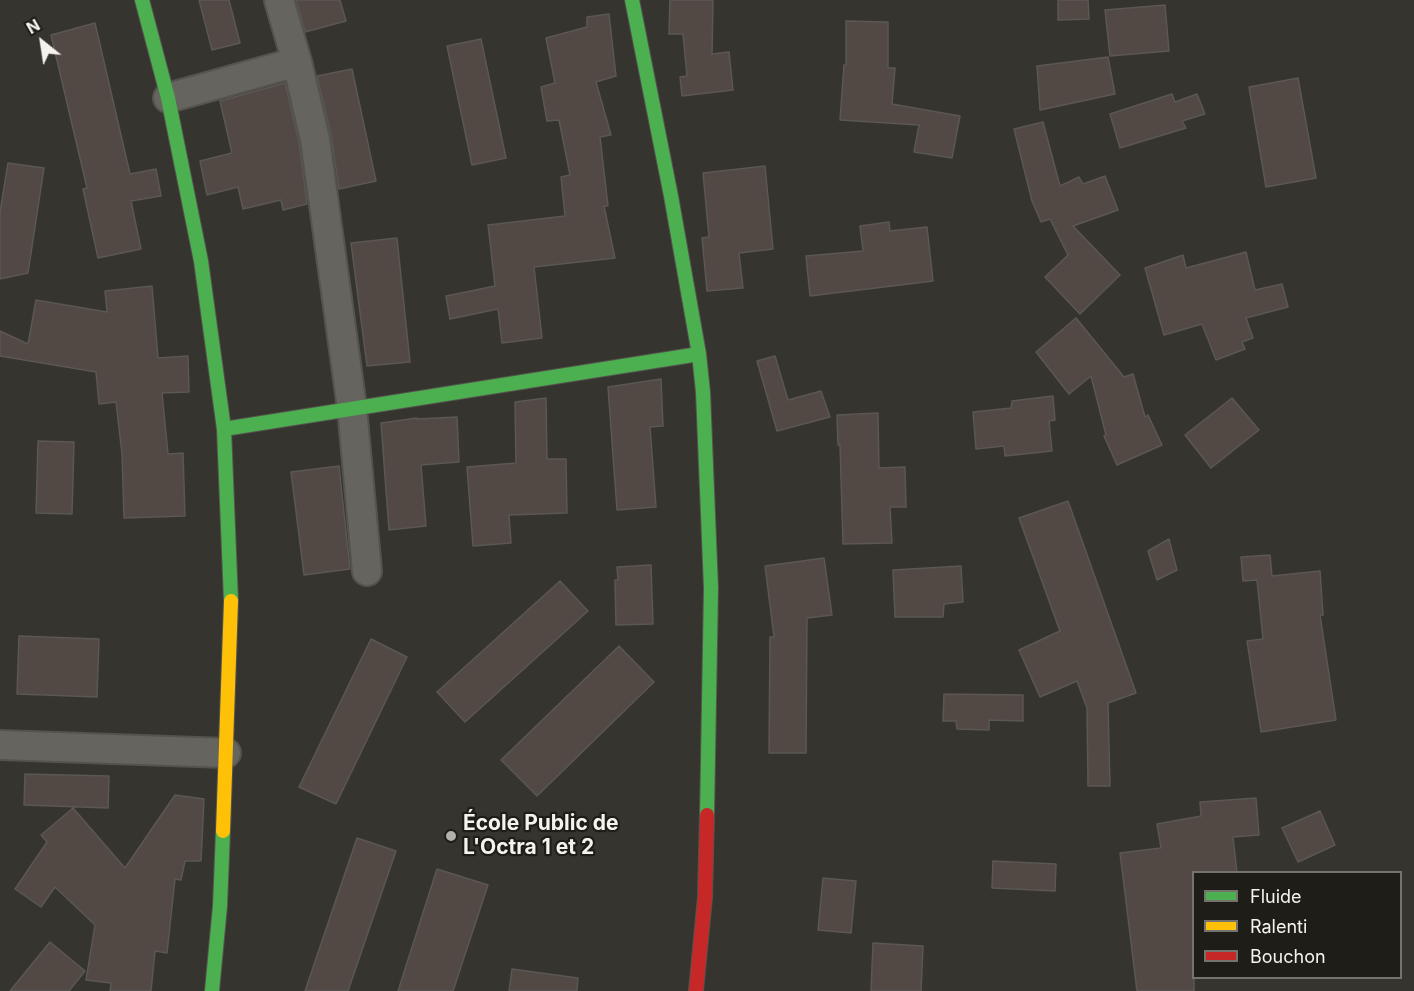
<!DOCTYPE html>
<meta charset="utf-8">
<style>
body{margin:0}
#map{position:relative;width:1414px;height:991px;overflow:hidden;background:#36342e;font-family:Inter,sans-serif}
canvas{display:block}
.legend{position:absolute;left:1192px;top:871px;width:210px;height:108px;box-sizing:border-box;background:#1f1d18;border:2px solid #75736d;margin:0;padding:8px 10px;list-style:none;font-size:18px;color:#f6f3ec}
.legend li{display:flex;align-items:center;gap:12px;height:30px}
.legend b{width:30px;border:2px solid #75736d}
.north{position:absolute;left:12px;top:12px;width:60px;height:60px;-webkit-text-stroke:4px #1f1d18;paint-order:stroke;rotate:330deg;font-size:16px;font-weight:700;line-height:24px;text-align:center;color:#f6f3ec}
.north::after{content:'';display:block;margin:auto;width:21px;height:27px;background:#f6f3ec;clip-path:polygon(50% 0,100% 100%,50% 72%,0 100%)}
</style>
<div id="map">
<canvas width="1414" height="991"></canvas>
<ul class="legend">
<li><b style="height:8px;background:#4caf50"></b>Fluide</li>
<li><b style="height:8px;background:#ffc107"></b>Ralenti</li>
<li><b style="height:8px;background:#c62828"></b>Bouchon</li>
</ul>
<div class="north">N</div>
</div>
<script>
const c = document.querySelector('canvas').getContext('2d');
c.lineJoin = 'round';
function fillPath(path, color) {
  c.fillStyle = color;
  c.fill(path, 'evenodd');
}
function shape(rows) {
  const path = new Path2D();
  for (const r of rows) {
    path.moveTo(r[0], r[1]);
    for (let i = 2; i < r.length; i += 2) path.lineTo(r[i], r[i + 1]);
  }
  return path;
}
function trace(path, color, width, dash) {
  c.strokeStyle = color;
  c.lineWidth = width;
  c.lineCap = dash ? 'butt' : 'round';
  c.setLineDash(dash || []);
  c.stroke(path);
}
function write(font, color, halo, rows, align = 'center') {
  c.font = font + ' Inter,sans-serif';
  c.lineWidth = 4.5;
  c.setLineDash([]);
  c.textBaseline = 'middle';
  c.strokeStyle = halo;
  c.fillStyle = color;
  for (const [text, x, y, turn = 0] of rows) {
    c.save();
    c.translate(x, y);
    c.rotate((+turn || 0) * Math.PI / 180);
    c.textAlign = isNaN(turn) ? turn : align;
    if (halo) c.strokeText(text, 0, 0);
    c.fillText(text, 0, 0);
    c.restore();
  }
}
const building = shape([
 [199,0,229,0,240,43,212,50,199,0],
 [296,0,340,0,346,21,305,32,296,0],
 [670,0,713,0,712,54,729,52,733,90,682,96,680,77,687,76,683,34,669,34,670,0],
 [1058,0,1088,0,1089,19,1058,20,1058,0],
 [1165,5,1169,51,1110,56,1105,10,1165,5],
 [609,14,616,76,596,82,611,135,600,137,608,206,604,206,615,258,534,267,542,338,502,343,498,309,450,319,446,296,495,286,488,225,565,216,561,177,570,175,559,120,547,121,541,87,555,83,546,38,587,27,587,17,609,14],
 [846,21,888,22,888,68,895,68,892,104,960,116,952,158,914,152,919,125,840,120,844,65,846,65,846,21],
 [95,23,130,174,156,169,161,196,131,201,141,249,98,258,83,189,87,188,51,35,95,23],
 [481,39,506,158,472,165,447,46,481,39],
 [1108,57,1115,94,1040,110,1037,66,1108,57],
 [352,69,376,181,339,189,331,135,317,76,352,69],
 [1298,78,1316,178,1266,187,1249,87,1298,78],
 [285,83,299,142,307,204,283,210,281,200,243,209,238,187,207,195,200,161,232,153,220,101,285,83],
 [1172,94,1175,102,1197,94,1205,114,1182,121,1186,128,1120,148,1110,114,1172,94],
 [1043,122,1060,186,1079,177,1083,184,1105,176,1118,210,1073,226,1120,275,1080,314,1045,277,1068,255,1050,219,1041,222,1032,201,1014,129,1043,122],
 [8,163,44,168,28,273,0,279,0,212,8,163],
 [765,166,773,249,739,253,743,288,707,291,702,238,709,237,703,173,765,166],
 [889,222,890,231,927,227,933,281,810,296,806,256,863,251,860,226,889,222],
 [397,238,410,362,367,366,351,243,397,238],
 [1246,252,1255,290,1282,284,1288,307,1246,318,1253,338,1242,342,1245,349,1216,360,1202,324,1164,335,1145,268,1183,255,1186,268,1246,252],
 [152,286,158,358,188,356,189,392,162,393,168,454,183,453,185,516,124,518,122,454,116,402,99,404,96,372,0,356,0,331,28,344,36,300,107,312,105,291,152,286],
 [1076,318,1124,377,1133,374,1145,417,1148,415,1162,445,1117,465,1104,436,1106,435,1091,376,1069,394,1036,352,1076,318],
 [775,356,788,400,821,391,830,417,777,431,757,361,775,356],
 [661,379,663,426,650,427,656,507,617,510,608,387,661,379],
 [1053,396,1055,420,1049,421,1052,451,1005,456,1004,446,976,449,973,412,1011,408,1012,401,1053,396],
 [546,398,547,459,566,459,567,513,509,515,511,543,473,546,467,467,516,463,515,402,546,398],
 [1232,398,1259,430,1211,468,1185,435,1232,398],
 [878,413,879,468,905,467,906,507,890,507,892,543,843,544,840,445,838,445,837,415,878,413],
 [457,417,459,462,421,465,426,526,389,530,381,423,417,418,417,419,457,417],
 [38,441,74,442,72,514,36,513,38,441],
 [339,466,350,569,304,575,291,472,339,466],
 [1068,501,1136,693,1108,703,1110,786,1088,786,1087,708,1077,681,1040,697,1019,650,1060,631,1019,518,1068,501],
 [1169,539,1177,570,1157,580,1148,551,1169,539],
 [1270,555,1272,576,1320,571,1323,615,1320,615,1336,720,1261,732,1247,641,1263,639,1257,580,1243,581,1241,557,1270,555],
 [824,558,832,615,807,618,806,753,769,753,770,637,774,637,765,566,824,558],
 [651,565,653,624,616,625,615,580,618,580,617,567,651,565],
 [961,566,963,602,944,604,943,617,895,617,893,570,961,566],
 [560,581,588,611,465,722,437,692,560,581],
 [19,636,99,639,97,697,17,694,19,636],
 [371,639,407,657,336,804,299,787,371,639],
 [619,646,654,682,537,796,501,760,619,646],
 [944,694,1023,695,1023,721,989,720,989,730,957,729,956,721,943,721,944,694],
 [25,774,109,776,108,808,24,805,25,774],
 [175,795,204,799,201,861,185,861,181,880,175,879,167,953,155,951,151,991,110,991,111,983,86,980,95,925,55,887,41,907,15,889,47,842,41,835,73,808,125,868,175,795],
 [1256,798,1259,835,1233,837,1237,873,1194,873,1194,991,1137,991,1120,853,1161,848,1157,824,1201,816,1200,802,1256,798],
 [1320,811,1335,845,1298,862,1282,828,1320,811],
 [357,838,396,851,348,991,305,991,357,838],
 [993,861,1056,864,1055,891,992,888,993,861],
 [437,869,488,885,453,991,398,991,437,869],
 [823,878,856,881,851,933,818,930,823,878],
 [50,942,85,971,69,991,10,991,50,942],
 [873,943,923,946,921,991,871,991,873,943],
 [512,969,578,978,577,991,509,991,512,969]
]);
const street = shape([
 [279,0,297,62,315,139,352,408,367,571],
 [168,98,297,62],
 [0,745,226,753]
]);
const fast = shape([
 [142,0,168,98,201,261,224,429,231,601],
 [632,0,671,196,699,354,703,392,711,588,707,815],
 [224,429,699,354],
 [212,991,220,906,223,831]
]);
const slow = shape([
 [223,831,231,601]
]);
const jam = shape([
 [696,991,705,897,707,815]
]);
const markers = [
 [451,836,6,"#b3b0aa"]
];
const poiNames = [
 ["École Public de",463,824],
 ["L'Octra 1 et 2",463,848]
];
fillPath(building, '#524945');
trace(building, '#5b5754', 1.5);
trace(street, '#55534e', 32);
trace(fast, '#55534e', 16);
trace(slow, '#55534e', 16);
trace(jam, '#55534e', 16);
trace(street, '#65645f', 28);
trace(fast, '#4caf50', 14);
trace(slow, '#ffc107', 14);
trace(jam, '#c62828', 14);
for (const [x, y, r, color] of markers) {
  const dot = new Path2D();
  dot.arc(x, y, r, 0, 2 * Math.PI);
  c.fillStyle = color;
  c.fill(dot);
  trace(dot, '#1f1d18', 2);
}
write('bold 21px', '#f6f3ec', '#1f1d18', poiNames, 'left');
</script>
